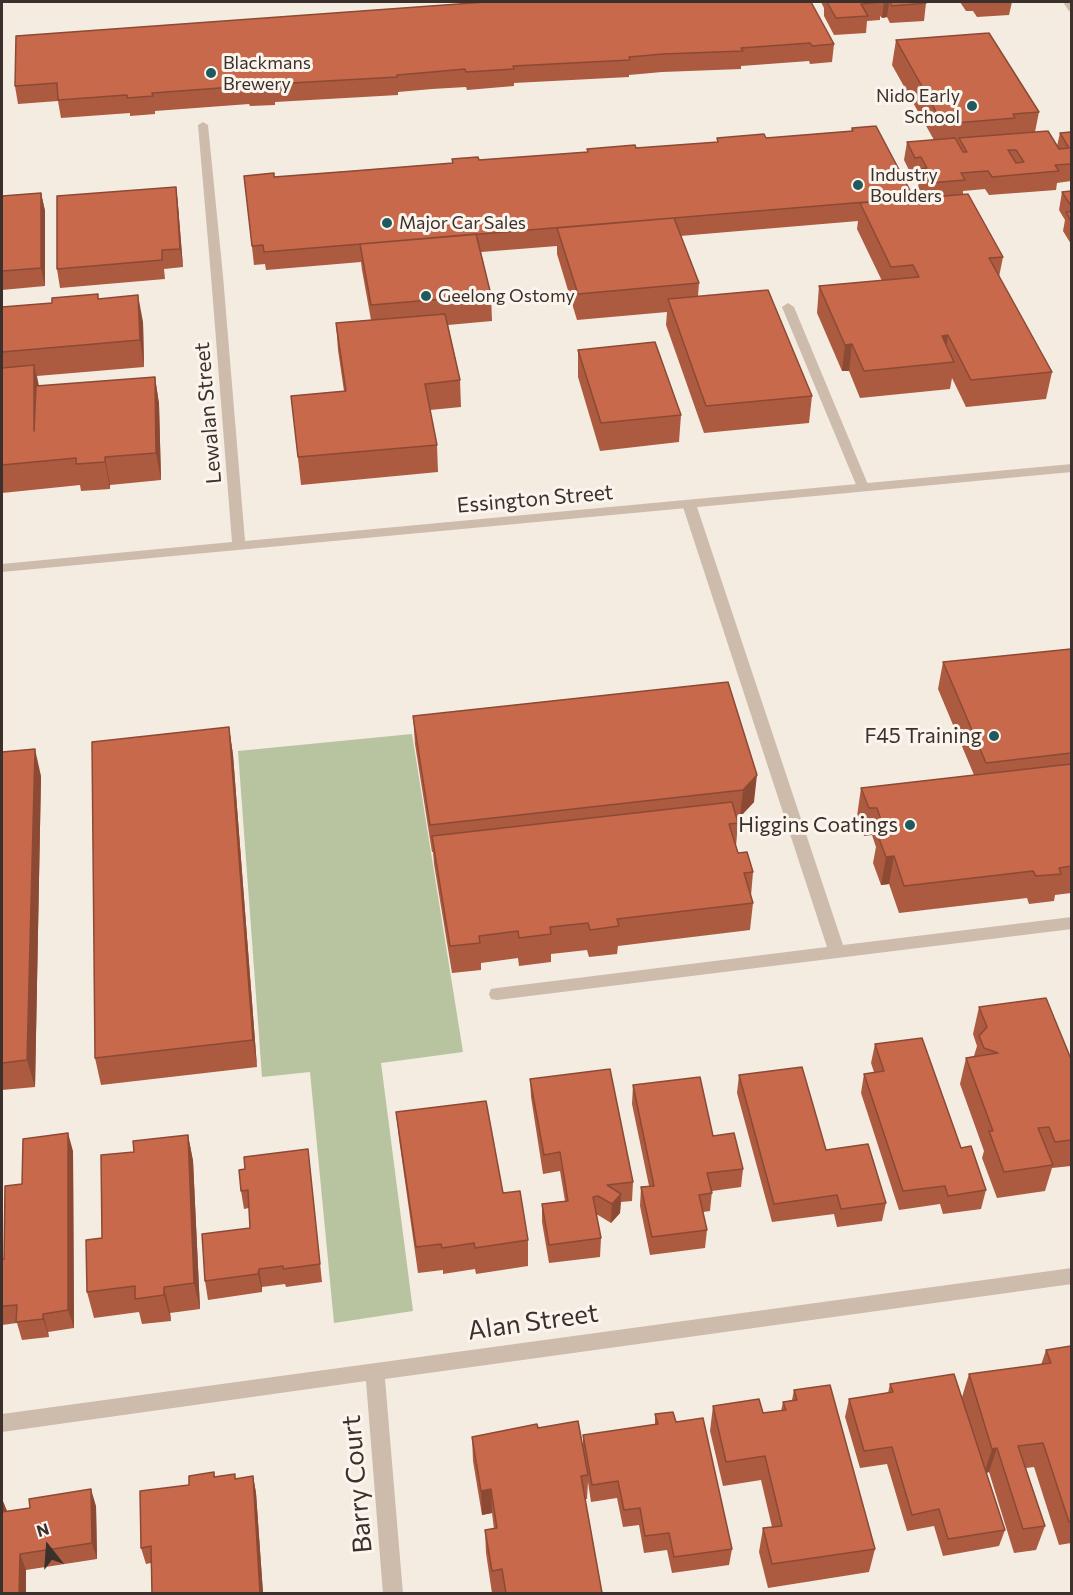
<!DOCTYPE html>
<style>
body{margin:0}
#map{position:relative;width:1073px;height:1595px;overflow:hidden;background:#f4ebe1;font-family:Commissioner,sans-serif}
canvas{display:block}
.frame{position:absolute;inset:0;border:3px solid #3b302b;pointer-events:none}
.north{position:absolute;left:18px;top:1517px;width:60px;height:60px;-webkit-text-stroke:4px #fbf5ee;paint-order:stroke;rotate:343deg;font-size:16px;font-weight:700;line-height:24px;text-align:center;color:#3b302b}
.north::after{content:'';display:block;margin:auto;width:21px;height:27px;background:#3b302b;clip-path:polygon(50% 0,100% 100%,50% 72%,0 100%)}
</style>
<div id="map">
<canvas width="1073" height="1595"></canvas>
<div class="frame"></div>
<div class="north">N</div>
</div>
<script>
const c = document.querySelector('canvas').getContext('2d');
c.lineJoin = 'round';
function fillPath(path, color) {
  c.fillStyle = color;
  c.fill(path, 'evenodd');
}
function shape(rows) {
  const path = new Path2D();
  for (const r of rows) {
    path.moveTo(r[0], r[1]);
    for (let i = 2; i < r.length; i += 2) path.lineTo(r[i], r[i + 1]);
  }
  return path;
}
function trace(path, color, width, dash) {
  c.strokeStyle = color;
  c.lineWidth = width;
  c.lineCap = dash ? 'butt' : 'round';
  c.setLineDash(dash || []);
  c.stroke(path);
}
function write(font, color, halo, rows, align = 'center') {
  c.font = font + ' Commissioner,sans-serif';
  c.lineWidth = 6;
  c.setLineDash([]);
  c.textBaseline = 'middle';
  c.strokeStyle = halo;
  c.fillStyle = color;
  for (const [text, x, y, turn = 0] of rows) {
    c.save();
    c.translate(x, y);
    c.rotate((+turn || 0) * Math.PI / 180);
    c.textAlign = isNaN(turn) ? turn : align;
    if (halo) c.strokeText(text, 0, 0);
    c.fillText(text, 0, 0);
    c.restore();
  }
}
const green = shape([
 [412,734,463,1052,381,1063,413,1311,334,1323,310,1072,262,1077,238,751]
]);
const lane = shape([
 [203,122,208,125,223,276,217,279,211,276,198,125,203,122],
 [788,303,794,307,869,487,868,490,858,490,857,487,782,307,788,303],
 [689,500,696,504,843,945,1072,917,1072,929,497,1000,491,999,489,994,491,989,497,988,827,947,682,504,689,500]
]);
const street = shape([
 [1063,2,1072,2,1072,12,1069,11,1063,2],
 [217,273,223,276,245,541,1072,464,1072,472,2,572,2,564,232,542,211,276,217,273],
 [1072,1268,1072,1284,385,1379,403,1594,383,1594,366,1381,2,1432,2,1414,1072,1268]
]);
const wall = shape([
 [486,2,834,44,832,62,810,64,809,61,741,66,741,69,662,72,629,75,629,77,514,83,514,86,467,90,466,87,432,89,398,92,398,95,275,102,275,105,250,106,249,104,155,111,155,114,130,116,130,113,61,118,58,101,18,104,15,86],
 [821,2,949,2,926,3,924,21,890,23,887,17,882,18,880,16,880,20,867,21,866,33,834,35,824,16,824,8],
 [960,2,1012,2,1009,15,977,17,973,11,966,11],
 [896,40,1039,112,1035,132,1057,146,1060,133,1071,132,1071,181,1057,183,1056,190,989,195,985,189,963,191,963,195,1003,257,999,277,1052,372,1046,399,966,407,952,378,950,389,860,398,849,371,842,371,817,313,819,286,882,281,857,229,858,221,680,236,699,283,698,296,812,396,809,423,704,433,666,325,667,312,577,320,557,254,557,246,481,252,491,295,492,321,448,325,460,380,461,407,430,410,437,445,438,472,301,485,291,396,344,391,338,350,336,323,371,320,362,270,361,262,266,270,265,264,254,265,244,176,274,177,452,163,452,159,479,160,587,152,587,149,636,148,717,142,717,138,766,138,851,131,852,128,914,199,924,198,918,187,920,177,919,175,912,176,904,160,907,142,934,140,892,65],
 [176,187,178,205,183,267,164,269,165,279,60,288,57,269],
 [1071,191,1071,244,1063,231,1065,220,1059,210,1062,192],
 [41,193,45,211,45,286,2,290,2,196],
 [99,299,143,322,144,367,37,376,39,386,155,377,159,404,161,480,110,485,110,489,81,491,80,485,2,493,2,307],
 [578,350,681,415,679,442,600,451,578,377],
 [1071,649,1071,893,1055,895,1054,901,1029,904,1027,898,899,913,889,884,881,885,873,863,876,847,872,835,864,836,857,816,861,788,974,775,938,689,943,662],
 [728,682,754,802,740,817,737,818,738,823,736,846,738,853,753,872,751,896,753,903,750,930,618,946,617,954,589,957,587,950,551,954,551,962,519,966,518,958,481,963,481,970,452,973,434,864,433,852,432,852,415,744,413,716],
 [229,727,233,755,257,1067,101,1085,95,1058],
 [2,752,41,776,35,1087,2,1090],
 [979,1007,1071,1057,1071,1055,1071,1166,1052,1168,1045,1191,997,1198,982,1158,984,1151,960,1084,966,1058,974,1056,977,1046,973,1034],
 [875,1044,961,1148,986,1190,981,1209,943,1214,940,1204,899,1210,861,1093,864,1074,874,1072,871,1063],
 [739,1075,886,1203,882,1221,837,1227,834,1214,772,1222,737,1093],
 [530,1079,633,1182,632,1201,621,1202,620,1213,611,1223,598,1215,596,1215,601,1238,600,1257,549,1263,542,1222,542,1204,565,1201,560,1171,543,1174,531,1097],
 [633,1085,713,1136,743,1169,741,1187,712,1191,710,1211,703,1212,707,1230,705,1248,650,1255,640,1206,641,1187,649,1186,632,1104],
 [396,1112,503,1193,528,1240,528,1266,476,1274,475,1269,443,1274,443,1270,418,1273,399,1139],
 [188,1135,193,1161,200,1309,170,1313,171,1321,142,1324,139,1312,94,1318,87,1292,102,1238,134,1152],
 [73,1151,74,1328,48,1332,49,1337,22,1340,17,1323,2,1325,2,1259,4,1259,22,1184],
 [310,1168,322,1282,286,1287,285,1284,262,1287,262,1292,208,1300,205,1281,250,1228,249,1208,244,1209,241,1191],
 [1071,1346,1071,1543,1059,1545,1034,1467,1026,1468,1045,1526,1036,1550,1014,1553,989,1472,986,1473,1005,1530,999,1546,943,1556,934,1526,907,1531,887,1464,860,1468,845,1417,849,1399,888,1393,890,1384,962,1397,969,1374,1041,1365,1046,1350],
 [794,1390,875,1549,869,1572,768,1588,759,1552,763,1528,772,1527,761,1480,723,1486,710,1431,713,1406,763,1413,781,1411,783,1402,792,1400],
 [655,1414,676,1422,732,1549,729,1565,672,1573,667,1550,644,1553,639,1525,623,1527,617,1498,591,1502,588,1482,587,1499,585,1499,602,1593,503,1593,502,1592,492,1593,486,1553,485,1530,494,1529,492,1513,482,1515,473,1461,472,1437,538,1428,583,1446,583,1435,655,1425],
 [214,1472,215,1477,236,1479,253,1476,256,1493,263,1593,152,1593,151,1563,146,1564,141,1548,189,1485],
 [2,1499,7,1511,96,1506,97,1559,26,1570,26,1593]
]);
const shadedWall = shape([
 [884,2,889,2,887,17,882,18],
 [176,187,178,205,183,267,180,249],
 [41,193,45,211,45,286,41,268],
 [138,295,143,322,144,367,140,340],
 [948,335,944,362,942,336],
 [852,344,849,371,842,371,845,345],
 [34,365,40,392,34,431],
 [155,377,159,404,161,480,156,453],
 [105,457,110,485,110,489,105,462],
 [229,727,233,755,257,1067,253,1040],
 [35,749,41,776,35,1087,27,1060],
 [757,775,754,802,740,817,743,790],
 [894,856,889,884,881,885,886,857],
 [68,1133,73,1151,74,1328,68,1310],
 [188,1135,193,1161,200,1309,194,1283],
 [621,1194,620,1213,611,1223,612,1204],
 [259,1269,262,1287,262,1292,258,1274],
 [164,1287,170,1313,171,1321,164,1295],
 [43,1314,48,1332,49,1337,43,1319],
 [997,1448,989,1472,984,1474,992,1449],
 [253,1476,256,1493,263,1593,260,1593],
 [91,1489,96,1506,97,1559,92,1543],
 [491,1489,492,1513,482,1515,481,1491],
 [2,1499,9,1516,2,1512],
 [20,1554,26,1570,26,1593,19,1593]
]);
const building = shape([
 [486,2,811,2,834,44,812,46,810,43,741,48,743,51,663,54,629,57,630,60,513,66,514,69,466,72,465,69,432,72,397,75,397,77,273,84,274,87,248,89,247,86,152,93,153,96,127,98,127,95,58,100,57,83,15,86,16,36,486,2],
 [827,2,882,2,861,4,868,16,836,18,827,2],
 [890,2,925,2,926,3,892,6,890,2],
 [989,33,1039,112,1013,114,1015,118,943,124,896,40,989,33],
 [876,126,914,198,264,252,263,245,252,246,244,176,274,173,274,177,353,171,453,163,452,159,478,157,479,160,588,152,587,149,635,145,636,148,718,142,717,138,764,134,766,138,853,131,852,128,876,126],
 [1048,131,1059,149,1069,148,1060,133,1071,132,1071,164,1055,165,1059,171,992,177,988,171,974,172,961,173,965,180,929,183,921,169,927,168,921,157,915,158,907,142,955,138,963,152,967,152,959,138,1048,131],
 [1008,150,1016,150,1024,162,1016,163,1008,150],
 [176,187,180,249,162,250,162,260,57,269,57,196,176,187],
 [1071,191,1071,206,1062,192,1071,191],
 [41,193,41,268,2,271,2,196,41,193],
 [968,194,1003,257,989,258,1052,372,971,380,948,335,942,336,954,362,864,371,852,344,845,345,819,286,919,277,913,265,891,267,860,203,968,194],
 [1066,212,1071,212,1071,221,1066,212],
 [674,218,699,283,578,294,557,228,674,218],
 [476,234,491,295,371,305,360,244,476,234],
 [768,290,812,396,706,406,668,299,768,290],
 [98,294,98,299,138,295,140,340,2,352,2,307,52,303,52,298,98,294],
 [445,314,460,380,425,384,437,445,298,457,291,396,346,391,336,323,445,314],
 [655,342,681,415,601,423,578,350,655,342],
 [34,365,34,431,36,386,155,377,156,453,105,457,105,462,76,464,76,458,2,465,2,368,34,365],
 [1071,649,1071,753,986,763,943,662,1071,649],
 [728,682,757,775,743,790,430,825,413,716,728,682],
 [229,727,253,1040,95,1058,92,742,229,727],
 [35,749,27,1060,2,1063,2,752,35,749],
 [1071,764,1071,866,1059,868,1061,874,1036,876,1033,871,904,886,894,856,886,857,878,836,886,835,877,808,869,808,861,788,1071,764],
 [732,802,738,823,729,824,738,853,747,852,753,872,744,873,753,903,617,919,619,926,590,930,588,923,550,927,551,934,519,938,518,931,479,936,480,943,450,946,432,836,732,802],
 [1046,998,1071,1059,1071,1140,1055,1142,1049,1127,1038,1128,1053,1165,1004,1172,989,1131,993,1131,966,1058,998,1053,984,1048,979,1036,987,1027,979,1007,1046,998],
 [922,1038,961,1148,971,1146,986,1190,948,1196,945,1186,903,1191,864,1074,884,1071,875,1044,922,1038],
 [802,1067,826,1150,868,1144,886,1203,841,1209,837,1195,774,1204,739,1075,802,1067],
 [610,1069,633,1182,607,1185,621,1194,612,1204,598,1196,593,1197,601,1238,549,1245,542,1204,568,1201,560,1152,544,1155,530,1079,610,1069],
 [700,1077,713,1136,734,1133,743,1169,707,1173,712,1193,699,1195,707,1230,652,1237,641,1187,654,1186,633,1085,700,1077],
 [486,1101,503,1193,520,1191,528,1240,475,1248,474,1243,442,1248,441,1244,416,1247,396,1112,486,1101],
 [68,1133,68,1310,43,1314,43,1319,16,1322,17,1305,2,1306,2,1259,4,1259,5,1186,22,1184,23,1139,68,1133],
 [188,1135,194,1283,164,1287,164,1295,135,1299,135,1286,87,1292,86,1240,102,1238,101,1155,134,1152,133,1141,188,1135],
 [308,1149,320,1264,283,1269,283,1266,259,1269,258,1274,205,1281,202,1234,250,1228,248,1190,241,1191,239,1170,245,1169,244,1157,308,1149],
 [1071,1346,1071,1521,1069,1522,1043,1443,1018,1446,1045,1526,1023,1529,997,1448,992,1449,969,1374,1051,1363,1046,1350,1071,1346],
 [954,1374,1005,1530,948,1539,939,1509,912,1515,892,1447,864,1451,849,1399,893,1392,890,1384,954,1374],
 [830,1385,875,1549,772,1564,763,1528,782,1526,765,1456,726,1462,713,1406,759,1399,763,1413,786,1410,783,1402,797,1400,794,1390,830,1385],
 [673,1412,676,1422,703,1418,732,1549,674,1557,669,1533,645,1536,640,1508,624,1510,618,1481,592,1485,583,1435,658,1424,655,1414,673,1412],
 [578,1421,588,1475,581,1476,602,1593,506,1593,502,1569,492,1571,485,1530,497,1528,491,1489,481,1491,472,1437,537,1424,538,1428,578,1421],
 [214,1472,214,1477,235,1474,235,1479,253,1476,260,1593,152,1593,151,1546,141,1548,140,1491,189,1485,189,1476,214,1472],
 [91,1489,92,1543,20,1554,19,1593,2,1593,2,1499,2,1512,30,1508,29,1499,91,1489]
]);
const markers = [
 [211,73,6,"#1f5a5e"],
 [972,106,6,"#1f5a5e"],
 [858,185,6,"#1f5a5e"],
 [387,223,6,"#1f5a5e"],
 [426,296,6,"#1f5a5e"],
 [994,736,6,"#1f5a5e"],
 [910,825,6,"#1f5a5e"]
];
const farPoinames = [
 ["Blackmans",223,63],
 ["Brewery",223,84],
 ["Nido Early",960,96,"right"],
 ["School",960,117,"right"],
 ["Industry",870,175],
 ["Boulders",870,196],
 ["Major Car Sales",399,223],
 ["Geelong Ostomy",438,296]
];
const streetNames = [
 ["Lewalan Street",208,413,-95],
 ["Essington Street",535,499,-5]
];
const poiNames = [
 ["F45 Training",982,736],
 ["Higgins Coatings",898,825]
];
const nearStreetnames = [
 ["Alan Street",533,1322,-8],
 ["Barry Court",357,1484,-95]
];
fillPath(green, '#b8c4a0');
fillPath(lane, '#cdbbac');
fillPath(street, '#cdbbac');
fillPath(wall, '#ac5a40');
fillPath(shadedWall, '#8c4a34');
fillPath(building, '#c8694b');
trace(building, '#8c4a34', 1.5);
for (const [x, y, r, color] of markers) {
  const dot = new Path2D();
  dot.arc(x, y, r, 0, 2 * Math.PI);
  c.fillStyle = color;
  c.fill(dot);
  trace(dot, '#fbf5ee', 2);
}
write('18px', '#3b302b', '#fbf5ee', farPoinames, 'left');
write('21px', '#3b302b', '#fbf5ee', streetNames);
write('21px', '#3b302b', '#fbf5ee', poiNames, 'right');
write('26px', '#3b302b', '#fbf5ee', nearStreetnames);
</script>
